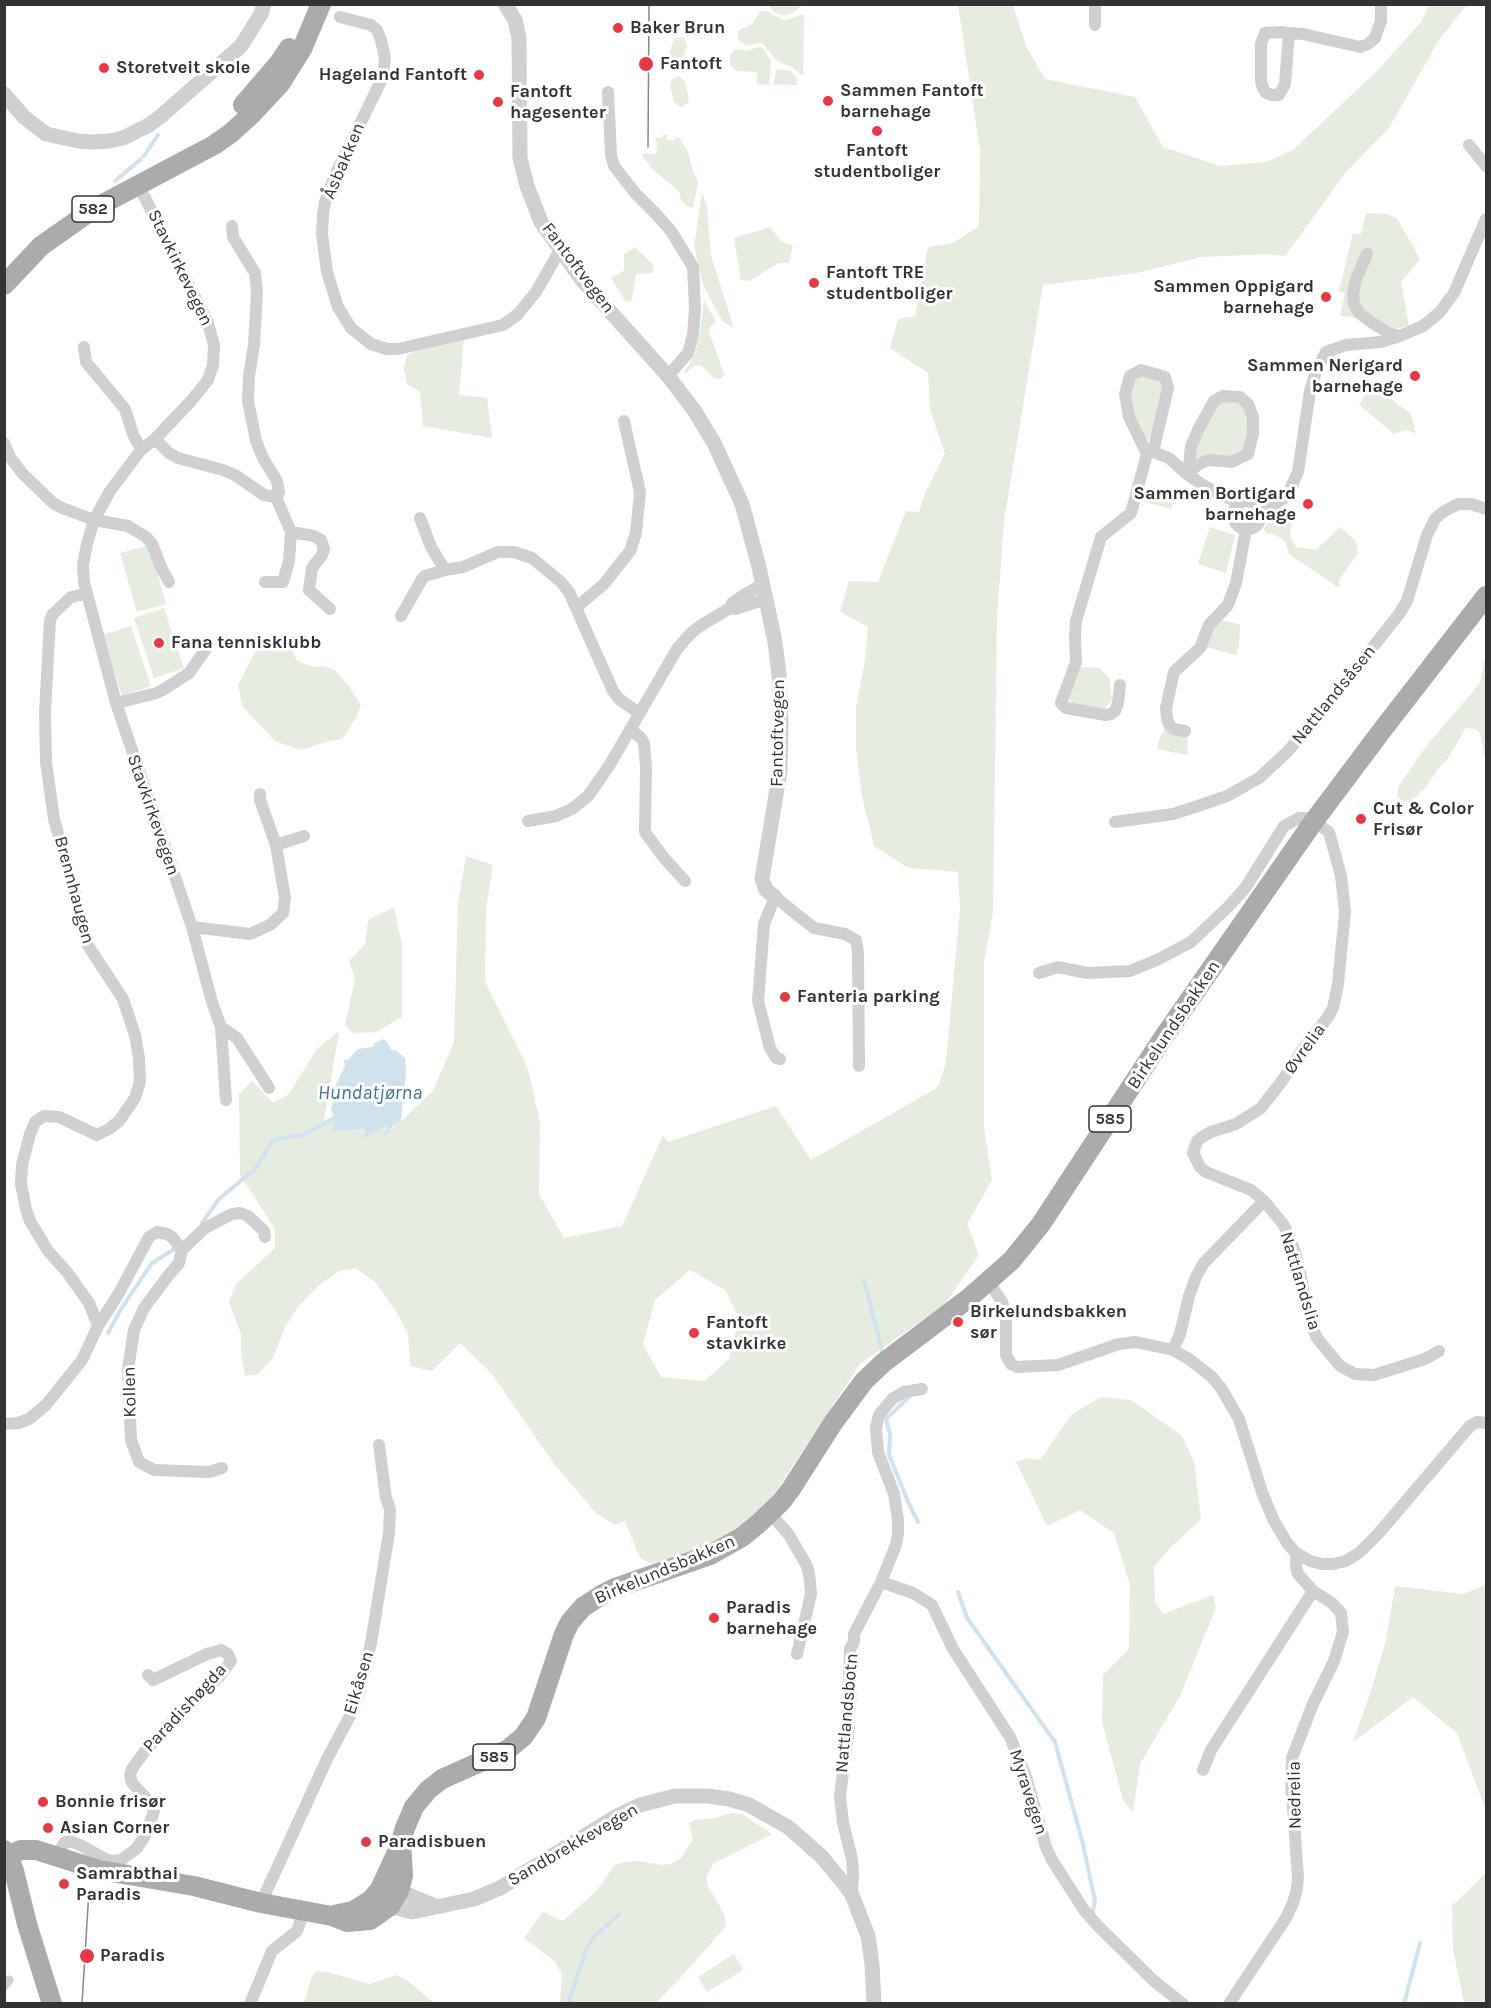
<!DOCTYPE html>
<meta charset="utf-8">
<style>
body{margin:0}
#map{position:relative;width:1491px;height:2008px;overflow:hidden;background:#fff;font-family:Karla,sans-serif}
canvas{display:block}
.frame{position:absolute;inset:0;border:6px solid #333;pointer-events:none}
</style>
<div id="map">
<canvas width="1491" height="2008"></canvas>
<div class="frame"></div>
</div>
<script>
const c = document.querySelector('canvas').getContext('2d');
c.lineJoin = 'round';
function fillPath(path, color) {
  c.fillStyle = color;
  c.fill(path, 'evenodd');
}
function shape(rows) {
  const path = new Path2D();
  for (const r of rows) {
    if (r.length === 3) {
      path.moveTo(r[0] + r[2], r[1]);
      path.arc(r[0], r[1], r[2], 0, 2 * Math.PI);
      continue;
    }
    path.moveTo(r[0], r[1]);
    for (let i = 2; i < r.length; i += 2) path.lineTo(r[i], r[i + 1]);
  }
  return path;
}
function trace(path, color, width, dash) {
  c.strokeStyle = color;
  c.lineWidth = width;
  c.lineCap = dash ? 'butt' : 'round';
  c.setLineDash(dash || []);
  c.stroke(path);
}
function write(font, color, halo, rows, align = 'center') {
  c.font = font + ' Karla,sans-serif';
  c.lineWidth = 6;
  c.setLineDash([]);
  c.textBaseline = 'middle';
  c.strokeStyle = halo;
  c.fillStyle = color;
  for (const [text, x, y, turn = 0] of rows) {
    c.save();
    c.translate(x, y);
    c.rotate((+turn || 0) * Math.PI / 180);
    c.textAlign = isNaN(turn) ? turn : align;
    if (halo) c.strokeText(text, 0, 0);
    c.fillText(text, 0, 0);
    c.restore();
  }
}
const green = shape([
 [769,5,803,5,794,12,784,16,774,12],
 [958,5,1013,5,1026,46,1045,79,1135,97,1163,147,1220,166,1266,162,1293,150,1380,68,1421,22,1429,5,1467,5,1439,40,1389,128,1346,172,1285,256,1268,254,1202,257,1137,273,1043,285,1004,521,997,618,993,912,984,961,984,1127,992,1180,967,1224,979,1255,945,1304,860,1364,769,1502,736,1530,713,1542,683,1555,662,1561,648,1563,639,1556,625,1521,615,1525,596,1513,555,1465,491,1373,460,1343,432,1371,410,1366,408,1334,399,1316,376,1283,356,1268,339,1271,319,1285,297,1308,285,1327,273,1358,258,1374,245,1376,241,1354,241,1334,229,1302,236,1284,275,1248,275,1229,240,1175,239,1094,252,1081,273,1103,289,1094,317,1049,339,1031,324,1121,334,1118,363,1128,366,1137,386,1124,389,1125,385,1130,392,1129,394,1124,401,1121,433,1091,454,1042,458,903,466,856,493,865,486,909,485,981,528,1069,540,1122,539,1194,564,1238,622,1226,663,1135,668,1142,776,1106,811,1160,935,1089,939,1084,946,1063,960,908,958,872,908,868,874,846,862,796,856,749,856,707,865,659,868,627,840,612,849,581,878,582,906,511,919,512,925,493,945,454,930,409,928,373,890,348,898,319,915,316,928,247,953,243,979,226,980,150],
 [690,1270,725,1290,739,1318,729,1359,705,1381,661,1377,643,1345,655,1300],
 [760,11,766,11,781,19,787,20,804,14,803,76,792,67,777,61,763,44,758,43,747,46,738,40,738,31,753,23],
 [682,37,685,39,687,46,682,60,677,65,672,64,669,55,673,42,675,39],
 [759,47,763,48,771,61,769,85,757,84,757,72,737,71,730,65,730,57,733,51,738,49,746,51],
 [777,69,791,71,797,79,797,85,773,85],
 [678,76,685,81,689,100,687,104,681,107,674,102,670,86,672,79],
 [663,135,667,135,667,140,675,140,676,136,680,139,688,152,691,165,698,182,693,208,687,206,681,200,679,191,652,169,643,157,642,153,655,154,657,152,656,138,662,138],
 [702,193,707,206,711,256,734,328,723,322,703,285,694,246],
 [1366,213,1388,214,1398,220,1420,259,1401,282,1409,326,1394,329,1359,318,1340,316,1345,293,1339,292,1353,233,1361,234],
 [770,227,782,242,793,245,789,263,779,263,749,281,741,280,734,238],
 [635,247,654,266,652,273,636,274,631,303,625,301,611,278,624,271,624,254],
 [704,300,716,322,710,327,709,332,723,371,724,375,721,379,714,378,702,366,696,365,686,373,684,372,690,363,696,350,700,333],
 [464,339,459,395,487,398,492,438,423,426,420,392,407,384,404,368,407,355,417,351],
 [1142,373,1161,380,1164,390,1155,427,1146,445,1132,410,1129,389,1133,376],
 [1374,393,1391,399,1411,414,1416,433,1405,430,1394,434,1359,405,1365,395],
 [1224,399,1235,400,1245,408,1249,421,1245,451,1233,459,1192,465,1194,449,1214,408],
 [1147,488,1170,490,1177,493,1171,509,1145,502],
 [1281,513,1288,514,1292,518,1290,537,1296,547,1316,550,1340,527,1356,541,1358,553,1339,580,1339,588,1289,554,1285,541,1272,533,1267,534,1263,529,1273,517],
 [1210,527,1235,535,1226,573,1198,564],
 [149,545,166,604,137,612,120,553],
 [164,608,184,668,154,678,134,618],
 [1220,620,1240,624,1239,646,1236,655,1205,647,1209,632],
 [131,626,151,686,122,696,102,635],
 [267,640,288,642,297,661,313,667,323,666,335,670,348,685,361,705,356,718,342,739,326,742,301,750,275,741,242,706,238,685,254,654],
 [1486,652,1486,764,1480,733,1475,729,1466,728,1448,758,1437,770,1427,786,1413,799,1403,802,1397,795,1399,785,1425,748,1480,683],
 [1080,667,1099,668,1109,678,1112,700,1105,708,1096,711,1075,709,1066,695],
 [1188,726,1187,755,1157,749,1160,737,1165,728],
 [394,907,402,945,402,1017,376,1032,352,1033,345,1025,355,979,349,961,365,944,368,920],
 [1101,1397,1131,1400,1181,1435,1194,1461,1201,1519,1169,1549,1154,1567,1155,1601,1163,1614,1213,1595,1216,1608,1180,1696,1140,1764,1133,1813,1123,1800,1102,1722,1103,1675,1129,1649,1130,1585,1114,1533,1080,1510,1047,1526,1016,1462,1028,1458,1040,1460,1071,1415],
 [1486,1585,1486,1811,1457,1733,1413,1697,1353,1742,1371,1691,1386,1640,1395,1586,1463,1594],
 [730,1813,742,1814,772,1834,713,1864,706,1877,708,1887,717,1901,725,1917,726,1926,683,1975,656,2003,560,2003,562,1974,554,1961,524,1938,543,1912,563,1921,596,1891,615,1865,626,1862,639,1861,662,1865,671,1864,681,1858,693,1839,689,1823,695,1820,715,1818],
 [1486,1873,1486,2003,1464,2003,1453,1949,1452,1906],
 [734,1954,743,1970,707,1992,698,1977],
 [317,1971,327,1972,369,1984,397,1975,407,1980,434,2003,304,2003,312,1976]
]);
const water = shape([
 [383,1039,388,1043,391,1050,397,1051,405,1058,406,1071,401,1121,394,1124,386,1136,384,1134,388,1125,387,1124,366,1137,363,1136,365,1132,363,1128,347,1131,333,1130,334,1118,331,1109,334,1100,332,1093,345,1066,344,1059,348,1060,358,1049,373,1047,375,1043]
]);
const stream = shape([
 [144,156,158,135],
 [115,181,141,159],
 [202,1223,219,1199,256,1168,273,1140,305,1134,334,1118],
 [864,1280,882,1351],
 [108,1333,121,1309,152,1263,176,1248],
 [911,1395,886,1419,890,1434,889,1455,909,1504,918,1522],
 [958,1592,967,1618,1055,1742,1083,1844,1095,1901,1092,1915],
 [568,2004,586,1949,594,1937,619,1914],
 [1404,2004,1420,1943]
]);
const pedestrian = shape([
 [4,1986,9,1980]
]);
const minor = shape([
 [340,17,371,25,377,30,381,40,385,58,383,77,335,175,325,202,323,216,322,234,327,272,338,307,351,328,371,344,387,349,398,349,503,325,517,315,536,292,560,250],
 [1095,25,1095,4],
 [1289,33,1285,84,1279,95,1272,95,1266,93,1263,88,1261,81,1261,44,1265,33,1281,32,1289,33,1303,34,1360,47,1368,44,1375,38,1381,21,1381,4],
 [608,92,611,155,614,166,636,194,655,213,671,231,693,267,695,309,693,335,688,353,668,376],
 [1469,145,1486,166],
 [139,186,208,323,214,345,213,365,208,380,191,401,155,439,141,450,110,491,94,520,87,544,83,565,84,582,116,703,192,927,212,1002,221,1027,226,1100],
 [1367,254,1356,279,1353,294,1354,304,1359,313,1371,322,1390,334,1400,336],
 [84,347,86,362,125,409,133,434,141,450],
 [1223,396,1240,397,1248,404,1253,417,1253,433,1248,454,1232,462,1208,460,1196,466,1188,475,1191,446,1199,428,1214,401,1223,396],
 [155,439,169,453,178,458,223,470,235,475,264,495,276,497,278,495,279,492,277,481,263,458,256,441,248,401,249,376,254,345,257,292,255,273,233,237,232,226],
 [4,443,10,457,22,473,53,503,62,508,94,520,128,526,146,537,152,544,161,567,169,582],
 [1147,454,1129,417,1125,394,1130,376,1141,370,1165,377,1168,388,1153,452],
 [1247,515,14],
 [1261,513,1287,496,1298,472,1310,391,1316,371,1326,352,1346,345,1381,342,1400,336,1423,326,1439,313,1454,293,1486,219],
 [420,518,431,547,445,570],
 [291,532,314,536,321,540,324,549,322,555,312,568,309,590,330,609],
 [265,582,283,582,289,561,291,532,276,497],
 [577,607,604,584,630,551,636,533,640,492,624,421],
 [730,608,732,603,744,595,763,584],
 [401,616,422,579,425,576,445,570,463,567,498,552,514,552,532,558,561,582,569,592,613,691,619,699,639,713],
 [1120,685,1118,703,1115,711,1111,714,1106,715,1066,708,1061,703,1076,662,1075,637,1076,621,1101,537,1131,513,1147,454,1153,452,1169,458,1188,475,1206,487,1239,503],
 [116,703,157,693,166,688,189,673,206,649],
 [630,729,641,738,644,743,646,767,645,832,664,858,685,881],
 [1185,731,1174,729,1170,726,1167,719,1166,708,1174,672,1200,648,1209,625,1228,605,1236,583,1246,530],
 [528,821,556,816,572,809,588,796,609,766,677,649,690,634,700,626,730,608,735,609,766,599],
 [1115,822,1173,814,1198,806,1227,796,1259,778,1285,754,1310,727,1399,614,1407,601,1427,535,1435,519,1443,512,1458,504,1471,504,1486,509],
 [276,845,304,836],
 [192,927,250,934,270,925,283,913,285,898,276,845,260,800,260,794],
 [1039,973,1058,967,1087,973,1130,971,1157,960,1191,942,1228,907,1246,887,1284,826,1299,818,1307,818,1314,821,1329,832,1341,876,1345,912,1338,984,1333,1008,1328,1017,1301,1052,1282,1081,1261,1108,1236,1124,1211,1132,1202,1137,1197,1141,1193,1153,1200,1167,1206,1172,1251,1190,1264,1201],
 [221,1027,237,1038,269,1088],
 [780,1059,776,1058,770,1048,758,1001,764,924,775,897,814,928,845,934,856,940,858,952,859,1066],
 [182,1250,205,1228,232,1214,240,1213,248,1216,264,1231,265,1237],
 [989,1282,1002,1302,1006,1313,1006,1355,1011,1364,1017,1367,1058,1365,1119,1344,1136,1342,1173,1350,1189,1359,1212,1377,1221,1388,1239,1419,1262,1492,1273,1519,1287,1543,1296,1553,1310,1561,1322,1564,1333,1564,1346,1561,1360,1552,1378,1534,1470,1426,1477,1422,1486,1423],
 [98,1326,119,1293,149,1237,157,1232,167,1234,172,1237,182,1250,179,1263,168,1276,144,1308,134,1330,128,1369,131,1440,139,1462,154,1470,209,1472,222,1468],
 [1173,1350,1180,1334,1189,1296,1196,1277,1203,1264,1264,1201,1283,1224,1290,1238,1296,1255,1311,1325,1317,1338,1340,1366,1355,1374,1374,1375,1425,1359,1439,1351],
 [4,1424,18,1423,29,1419,46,1405,82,1360,98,1326,89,1303,67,1272,48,1251,30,1221,26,1209,21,1184,22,1165,30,1134,35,1122,44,1116,59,1117,97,1135,109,1129,119,1121,135,1098,140,1082,139,1058,135,1035,123,999,87,944,77,901,54,819,46,762,45,712,50,620,53,614,71,597,85,594],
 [770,1513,789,1535,807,1566,809,1573,811,1594,797,1654],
 [881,1582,913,1593,932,1605,953,1649,1010,1737,1026,1777,1046,1847,1052,1860,1084,1910,1098,1926,1154,1981,1183,2004],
 [1203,1770,1211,1750,1313,1591],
 [56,1856,65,1842,72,1842,80,1845,109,1861,121,1860,136,1849,145,1836,154,1811,149,1801,132,1783,130,1775,132,1769,145,1751,195,1698,219,1677,231,1661,228,1654,221,1650,207,1654,153,1680,148,1675],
 [852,1895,853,1871,852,1859,843,1823,840,1796,849,1728,848,1720,851,1695,849,1675,850,1649,854,1642,854,1634,881,1582,896,1545,898,1534,898,1520,894,1494,878,1452,876,1428,879,1415,892,1399,904,1392,922,1389],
 [261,1903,327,1759,351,1714,359,1692,371,1643,389,1533,390,1509,386,1498,379,1445],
 [250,2004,272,1951,297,1931,304,1911],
 [1229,2004,1286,1918,1293,1903,1297,1889,1298,1877,1291,1781,1292,1758,1313,1704,1334,1661,1343,1632,1341,1613,1332,1603,1313,1591,1298,1574,1296,1567,1296,1553]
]);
const tertiary = shape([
 [505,4,515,20,519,38,520,158,527,186,541,222,582,280,668,376,694,410,714,443,742,504,759,567,775,642,779,675,781,723,780,771,762,879,766,890,775,897],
 [4,94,24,117,46,134,78,141,93,142,109,141,123,138,149,125,161,116,241,46,261,14,264,4],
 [389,1890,399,1891,435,1906],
 [386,1899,390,1906,412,1912,474,1899,500,1888,617,1816,640,1805,675,1796,708,1796,729,1799,749,1805,788,1827,821,1856,845,1885,852,1895,868,1936,872,1964,874,2004]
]);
const primary = shape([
 [243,105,279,63,289,48],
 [4,285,41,246,95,208,214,145,231,133,252,114,280,84,302,49,321,4],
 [4,1850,8,1855,14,1871,27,1924,52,2004],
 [4,1857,21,1850,36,1850,99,1870,194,1886,261,1903,332,1916,347,1922,370,1920,390,1906,399,1891,403,1876,401,1841,405,1828,414,1807,428,1790,442,1779,507,1750,523,1737,536,1718,564,1634,570,1622,583,1607,603,1594,615,1588,710,1555,742,1537,758,1524,781,1502,791,1489,833,1423,864,1381,883,1363,969,1298,1012,1260,1041,1224,1165,1035,1314,821,1383,729,1486,596],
 [334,1915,353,1911,371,1900,380,1889,399,1848]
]);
const tram = shape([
 [648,147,649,4],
 [82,2004,89,1890]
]);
const markers = [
 [618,28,6,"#e63946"],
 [646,64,8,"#e63946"],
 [104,68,6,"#e63946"],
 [479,75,6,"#e63946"],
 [828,101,6,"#e63946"],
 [498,102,6,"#e63946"],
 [877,131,6,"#e63946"],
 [814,283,6,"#e63946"],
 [1326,297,6,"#e63946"],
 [1415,376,6,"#e63946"],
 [1308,504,6,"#e63946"],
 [159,643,6,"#e63946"],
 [1361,819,6,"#e63946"],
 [785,997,6,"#e63946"],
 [958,1322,6,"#e63946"],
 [694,1333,6,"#e63946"],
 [714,1618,6,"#e63946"],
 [43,1802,6,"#e63946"],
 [48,1828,6,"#e63946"],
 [366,1842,6,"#e63946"],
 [64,1884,6,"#e63946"],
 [87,1956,8,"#e63946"]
];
const shields = [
 [93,209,42],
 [1110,1119,42],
 [494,1757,42]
];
const shieldNames = [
 ["582",93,209],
 ["585",1110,1119],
 ["585",494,1757]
];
const poiNames = [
 ["Baker Brun",630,28],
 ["Fantoft",660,64],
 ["Storetveit skole",116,68],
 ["Hageland Fantoft",467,75,"right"],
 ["Sammen Fantoft",840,91],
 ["barnehage",840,112],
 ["Fantoft",510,92],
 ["hagesenter",510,113],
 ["Fantoft",877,151,"center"],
 ["studentboliger",877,172,"center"],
 ["Fantoft TRE",826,273],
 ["studentboliger",826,294],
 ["Sammen Oppigard",1314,287,"right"],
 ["barnehage",1314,308,"right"],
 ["Sammen Nerigard",1403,366,"right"],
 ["barnehage",1403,387,"right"],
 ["Sammen Bortigard",1296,494,"right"],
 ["barnehage",1296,515,"right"],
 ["Fana tennisklubb",171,643],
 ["Cut & Color",1373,809],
 ["Frisør",1373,830],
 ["Fanteria parking",797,997],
 ["Birkelundsbakken",970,1312],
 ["sør",970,1333],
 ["Fantoft",706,1323],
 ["stavkirke",706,1344],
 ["Paradis",726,1608],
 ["barnehage",726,1629],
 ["Bonnie frisør",55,1802],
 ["Asian Corner",60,1828],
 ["Paradisbuen",378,1842],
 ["Samrabthai",76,1874],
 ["Paradis",76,1895],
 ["Paradis",100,1956]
];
const streetNames = [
 ["Åsbakken",344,161,-67],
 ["Stavkirkevegen",180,268,64],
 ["Fantoftvegen",578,268,53],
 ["Nattlandsåsen",1334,695,-51],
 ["Fantoftvegen",778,733,-89],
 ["Stavkirkevegen",153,815,71],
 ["Brennhaugen",74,890,75],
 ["Birkelundsbakken",1174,1025,-56],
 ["Øvrelia",1305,1049,-54],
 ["Nattlandslia",1300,1281,73],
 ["Kollen",130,1392,-91],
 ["Birkelundsbakken",665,1570,-23],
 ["Eikåsen",359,1683,-73],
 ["Paradishøgda",185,1708,-47],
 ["Nattlandsbotn",847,1713,-85],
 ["Myravegen",1028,1792,72],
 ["Nedrelia",1295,1795,-91],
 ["Sandbrekkevegen",573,1845,-30]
];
const waterNames = [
 ["Hundatjørna",370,1093]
];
fillPath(green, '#e6ecdf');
fillPath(water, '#cfe2ee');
trace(stream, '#cfe2ee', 4);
trace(pedestrian, '#d0d0d0', 9);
trace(minor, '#d0d0d0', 12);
trace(tertiary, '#d0d0d0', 15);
trace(primary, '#ababab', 20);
trace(tram, '#888', 1.5);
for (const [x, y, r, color] of markers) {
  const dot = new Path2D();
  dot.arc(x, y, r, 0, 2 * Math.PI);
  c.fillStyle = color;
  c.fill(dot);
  trace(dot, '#fff', 2);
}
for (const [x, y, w] of shields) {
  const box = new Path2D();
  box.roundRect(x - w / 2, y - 13, w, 26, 4.5);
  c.fillStyle = '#fff';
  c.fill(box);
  trace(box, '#333', 1.5);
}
write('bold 16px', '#333', null, shieldNames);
write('bold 18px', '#333', '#fff', poiNames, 'left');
write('18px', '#333', '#fff', streetNames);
write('italic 20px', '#3f7597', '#fff', waterNames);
</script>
